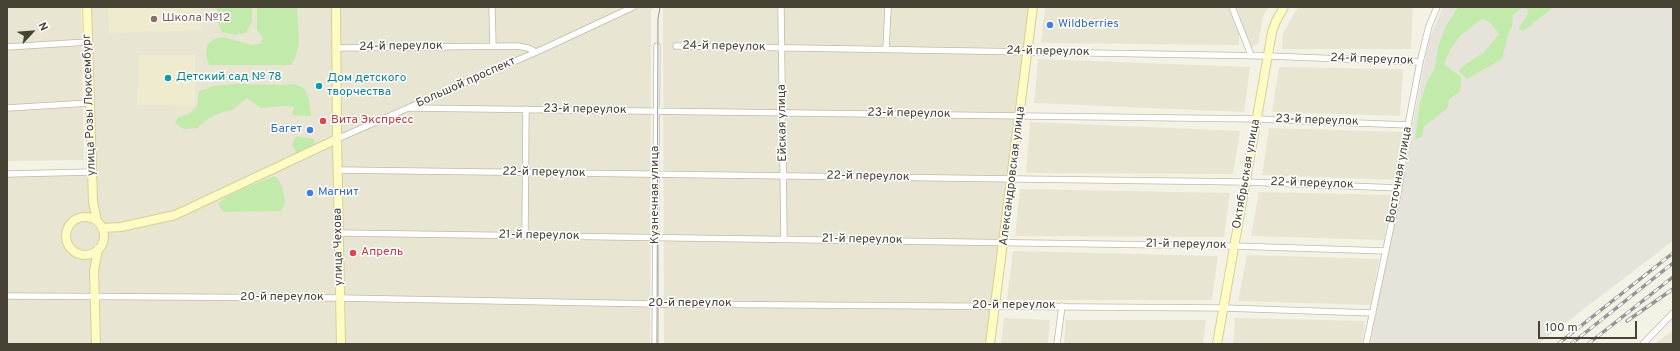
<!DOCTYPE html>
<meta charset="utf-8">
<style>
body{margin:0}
#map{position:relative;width:1680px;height:351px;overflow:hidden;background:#f4f2e5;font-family:Overpass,sans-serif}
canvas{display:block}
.frame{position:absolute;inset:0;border:8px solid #474334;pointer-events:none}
.north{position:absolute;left:12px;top:12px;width:40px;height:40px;-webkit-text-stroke:3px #fff;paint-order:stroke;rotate:64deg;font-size:11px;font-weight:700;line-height:16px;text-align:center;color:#474334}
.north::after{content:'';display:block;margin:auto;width:14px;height:18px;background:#474334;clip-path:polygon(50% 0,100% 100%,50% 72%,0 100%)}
.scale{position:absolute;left:1538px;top:321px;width:99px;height:18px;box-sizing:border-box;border:2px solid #474334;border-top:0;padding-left:5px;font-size:12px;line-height:14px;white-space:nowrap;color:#474334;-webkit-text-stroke:3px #fff;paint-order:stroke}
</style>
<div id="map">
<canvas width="1680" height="351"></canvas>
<div class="frame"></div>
<div class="north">N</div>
<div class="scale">100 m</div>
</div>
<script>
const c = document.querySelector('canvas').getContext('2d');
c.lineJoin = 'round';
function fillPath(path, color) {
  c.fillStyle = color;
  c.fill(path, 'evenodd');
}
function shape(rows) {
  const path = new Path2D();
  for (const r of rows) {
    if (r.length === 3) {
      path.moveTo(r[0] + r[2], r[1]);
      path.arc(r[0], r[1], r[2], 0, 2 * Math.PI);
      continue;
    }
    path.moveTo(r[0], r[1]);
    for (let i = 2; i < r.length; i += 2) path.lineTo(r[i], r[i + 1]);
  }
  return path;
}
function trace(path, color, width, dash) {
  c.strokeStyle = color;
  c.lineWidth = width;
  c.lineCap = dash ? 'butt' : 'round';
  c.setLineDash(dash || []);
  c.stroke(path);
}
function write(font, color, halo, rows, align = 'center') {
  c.font = font + ' Overpass,sans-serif';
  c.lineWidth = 3;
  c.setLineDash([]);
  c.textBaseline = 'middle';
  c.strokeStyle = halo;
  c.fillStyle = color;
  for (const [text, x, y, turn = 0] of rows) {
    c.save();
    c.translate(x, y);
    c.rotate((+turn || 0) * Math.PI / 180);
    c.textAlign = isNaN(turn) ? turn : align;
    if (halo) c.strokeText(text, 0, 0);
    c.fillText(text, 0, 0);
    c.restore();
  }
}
const residential = shape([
 [7,7,81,7,84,160,7,161],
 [87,7,653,7,651,11,650,344,7,344,7,174,92,172],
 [664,7,1033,7,990,344,664,344,663,8],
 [1045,7,1228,7,1239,34,1239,45,1041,43],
 [1234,7,1269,7,1263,16,1258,44,1251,47],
 [1298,7,1413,7,1411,49,1282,49,1283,33],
 [1038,59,1250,67,1244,112,1034,103],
 [1279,67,1403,69,1400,116,1272,112],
 [1030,122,1240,131,1233,174,1026,173],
 [1269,128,1403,132,1398,180,1262,175],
 [1020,189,1230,193,1224,237,1015,236],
 [1259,192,1391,195,1384,240,1251,236],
 [1013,251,1218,256,1212,300,1007,300],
 [1247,255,1379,259,1371,305,1238,301],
 [1004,318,1050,320,1048,344,1001,344],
 [1235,318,1365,321,1362,344,1233,344],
 [1066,320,1206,320,1203,344,1064,344],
 [1673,330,1673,344,1657,344,1657,342]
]);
const industrial = shape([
 [1443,7,1673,7,1673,241,1538,344,1370,344,1429,39]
]);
const education = shape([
 [108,7,200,7,201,30,109,33],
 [138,55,195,55,195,106,137,105]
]);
const green = shape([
 [217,7,252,7,252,21,246,33,235,35,222,32,217,21],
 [257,7,297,7,299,43,295,58,291,65,209,65,206,55,207,45,214,39,224,37,251,45,260,44,263,38,257,30],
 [1458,7,1524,7,1513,15,1512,26,1508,35,1502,59,1467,79,1458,70,1485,51,1499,34,1490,22,1482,19,1461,35,1451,48,1444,64,1461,77,1460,92,1450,98,1447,109,1424,126,1422,137,1415,139,1420,103,1427,82,1435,68,1438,47,1445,28],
 [1527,7,1554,7,1523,31,1518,29,1528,14],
 [236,84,284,85,294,84,304,88,309,99,311,116,292,115,294,107,285,106,261,108,247,98,232,110,220,113,208,119,197,128,184,129,175,123,179,117,189,114,197,106,199,91,214,86],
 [296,136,314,139,315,146,296,153,292,144],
 [275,176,282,186,284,195,285,203,281,211,223,212,218,204,226,197,245,188]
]);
const street = shape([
 [492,7,493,46],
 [781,7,784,239],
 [1232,7,1251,55],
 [676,46,1268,56,1420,62],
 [7,47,87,42],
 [336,48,518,46,528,48,536,52],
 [886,49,888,7],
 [7,108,89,103],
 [409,108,1257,119,1408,125],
 [337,139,543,49,633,7],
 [338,170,1246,182,1399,188],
 [7,174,92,172],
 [339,233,1235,246,1386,251],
 [525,236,526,109],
 [7,296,340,298,657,304,1224,308,1373,313],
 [655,344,657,46],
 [1057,344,1062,306],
 [1366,344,1399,188,1408,125,1420,62,1429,26,1437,7],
 [1643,344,1673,313]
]);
const secondary = shape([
 [87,7,93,202,97,221],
 [336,7,337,139,341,344],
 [85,236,19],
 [102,228,121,227,175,215,337,139],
 [96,344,94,271,98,249],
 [990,344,1033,7],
 [1217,344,1272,32,1276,21,1284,7]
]);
const tram = shape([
 [657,344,658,19,660,7]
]);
const rail = shape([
 [1627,321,1673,289],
 [1558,344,1673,253],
 [1571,344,1673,263],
 [1588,344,1673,277]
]);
const markers = [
 [154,19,4,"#8d6e63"],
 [1050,25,4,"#3f7fe0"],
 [168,78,4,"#0f9aa8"],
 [319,86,4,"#0f9aa8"],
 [323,121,4,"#e0444e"],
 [310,130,4,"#3f7fe0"],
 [310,193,4,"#3f7fe0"],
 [353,253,4,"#e0444e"]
];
const educationNames = [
 ["Школа №12",162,19]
];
const shopNames = [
 ["Wildberries",1058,25],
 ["Багет",302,130,"right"],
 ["Магнит",318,193]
];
const streetNames = [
 ["24-й переулок",401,47,-1],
 ["24-й переулок",724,47,1],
 ["24-й переулок",1048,52,1],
 ["24-й переулок",1372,60,2],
 ["Большой проспект",466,83,-24],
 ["улица Розы Люксембург",90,105,-92],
 ["23-й переулок",585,110,1],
 ["23-й переулок",909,114,1],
 ["23-й переулок",1317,121,2],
 ["Ейская улица",783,123,-91],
 ["22-й переулок",544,173,1],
 ["Октябрьская улица",1247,174,-80],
 ["Восточная улица",1400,175,-80],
 ["Александровская улица",1013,176,-83],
 ["22-й переулок",868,177,1],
 ["22-й переулок",1312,184,2],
 ["Кузнечная улица",656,195,-90],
 ["21-й переулок",539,236,1],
 ["21-й переулок",862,240,1],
 ["21-й переулок",1186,245,1],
 ["улица Чехова",339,247,-91],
 ["20-й переулок",282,298],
 ["20-й переулок",690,304],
 ["20-й переулок",1014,306]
];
const cultureNames = [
 ["Детский сад № 78",176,78],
 ["Дом детского",327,79],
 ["творчества",327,93]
];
const healthNames = [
 ["Вита Экспресс",331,121],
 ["Апрель",361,253]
];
fillPath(residential, '#e8e5d3');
fillPath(industrial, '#e6e3da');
fillPath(education, '#eeebce');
fillPath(green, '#c2ebab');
trace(street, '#c0bca7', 7);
trace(secondary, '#d7d191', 10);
trace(street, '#fff', 5.5);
trace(secondary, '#fffbc4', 8);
trace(tram, '#959595', 1);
trace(rail, '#959595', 3.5);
trace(rail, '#fff', 2, [6]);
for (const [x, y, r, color] of markers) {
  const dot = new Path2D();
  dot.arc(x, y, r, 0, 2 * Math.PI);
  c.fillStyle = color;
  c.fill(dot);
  trace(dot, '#fff', 1.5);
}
write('12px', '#785e54', '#fff', educationNames, 'left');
write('12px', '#366cbe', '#fff', shopNames, 'left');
write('12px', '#474334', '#fff', streetNames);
write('12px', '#0d838f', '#fff', cultureNames, 'left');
write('12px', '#be3a42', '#fff', healthNames, 'left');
</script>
